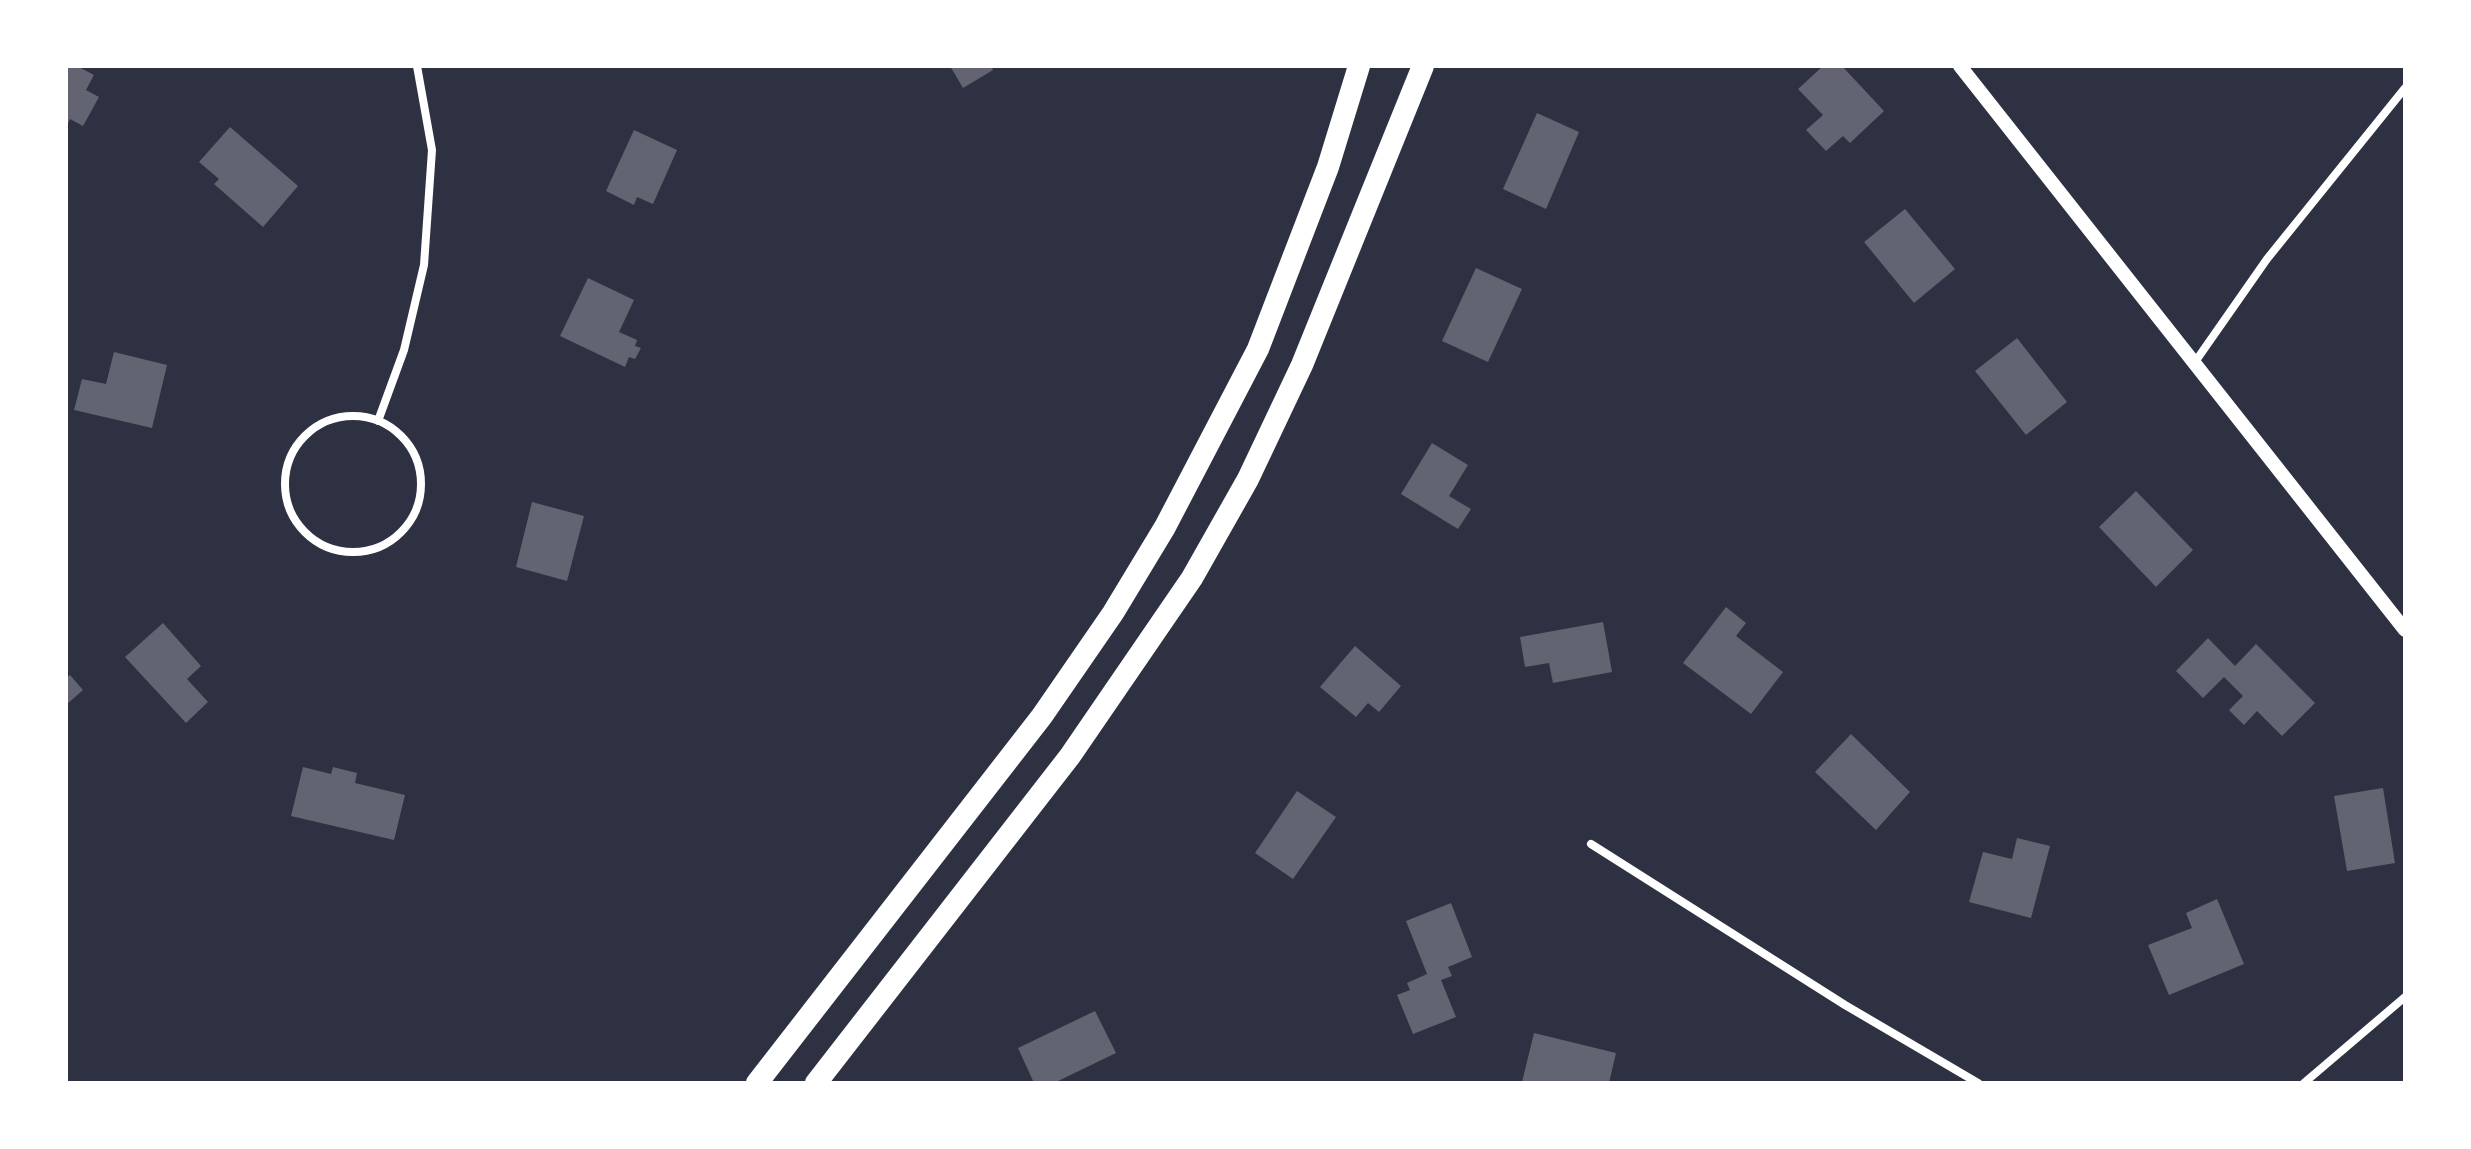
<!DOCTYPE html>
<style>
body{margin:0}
#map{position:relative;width:2471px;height:1149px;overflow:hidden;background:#2d3142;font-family:"Noto Serif",serif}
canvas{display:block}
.frame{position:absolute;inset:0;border:68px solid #fff;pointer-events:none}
</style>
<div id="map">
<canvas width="2471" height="1149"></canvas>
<div class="frame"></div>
</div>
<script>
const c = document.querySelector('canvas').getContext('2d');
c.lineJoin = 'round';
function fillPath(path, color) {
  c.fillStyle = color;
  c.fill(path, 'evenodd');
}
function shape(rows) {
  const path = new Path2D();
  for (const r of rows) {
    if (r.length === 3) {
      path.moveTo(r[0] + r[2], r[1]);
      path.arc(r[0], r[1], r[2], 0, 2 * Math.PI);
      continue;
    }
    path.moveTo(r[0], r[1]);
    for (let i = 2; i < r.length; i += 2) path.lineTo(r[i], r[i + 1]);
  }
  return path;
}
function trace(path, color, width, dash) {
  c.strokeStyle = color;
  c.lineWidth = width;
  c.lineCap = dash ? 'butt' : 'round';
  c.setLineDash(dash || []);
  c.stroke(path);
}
const building = shape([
 [66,66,77,66,94,75,86,90,99,97,83,126,70,119,66,127],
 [950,66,991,66,993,70,963,88],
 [1823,66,1842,66,1884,111,1850,143,1843,136,1826,151,1806,130,1823,115,1798,89],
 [1537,113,1579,132,1546,209,1503,189],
 [230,127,298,186,263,227,214,184,219,179,199,162],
 [634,130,677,150,653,204,637,197,634,205,606,191],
 [1905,209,1955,269,1914,303,1864,242],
 [1476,268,1522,289,1488,362,1442,341],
 [588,278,634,300,619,332,637,340,635,346,641,348,635,359,629,357,625,367,560,336],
 [2017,338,2067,402,2026,435,1975,371],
 [114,352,167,365,152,428,74,410,82,379,106,384],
 [1432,443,1468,465,1449,496,1471,509,1458,529,1401,494],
 [2136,491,2193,550,2156,587,2099,527],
 [532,502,584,516,567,581,516,567],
 [1726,607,1746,623,1736,636,1783,672,1751,714,1683,663],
 [1603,622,1612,672,1553,683,1549,663,1525,667,1520,637],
 [163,623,201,666,187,679,208,702,186,723,125,657],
 [2208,638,2235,666,2256,644,2315,703,2282,736,2257,711,2244,725,2229,710,2243,696,2224,677,2203,698,2176,671],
 [1355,646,1401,686,1379,712,1368,703,1356,717,1320,687],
 [70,675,83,690,66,705,66,678],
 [1851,734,1910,792,1876,830,1815,772],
 [303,767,331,774,333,767,357,773,355,783,405,795,394,840,291,816],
 [2383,788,2395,863,2347,871,2334,796],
 [1297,791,1336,817,1293,879,1255,853],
 [2017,838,2050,846,2031,918,1969,902,1983,852,2012,859],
 [2217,899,2244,964,2169,995,2148,945,2192,928,2186,913],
 [1451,903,1472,957,1448,967,1452,976,1441,980,1456,1017,1413,1034,1397,995,1410,990,1407,983,1427,974,1406,921],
 [1095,1011,1116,1053,1054,1083,1034,1083,1018,1048],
 [1534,1033,1616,1053,1609,1083,1522,1082]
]);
const minor = shape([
 [2195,362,2267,259,2405,88],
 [353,484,68],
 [378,421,404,350,424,265,432,150,417,66],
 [1591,844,1845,1005,1978,1083],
 [2304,1083,2405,997]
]);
const tertiary = shape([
 [1960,66,2405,630]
]);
const trunk = shape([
 [757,1083,1042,716,1113,613,1165,527,1258,349,1328,167,1359,66],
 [816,1083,1070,756,1192,578,1248,479,1302,365,1423,66]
]);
fillPath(building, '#626471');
trace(minor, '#fff', 8);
trace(tertiary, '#fff', 14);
trace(trunk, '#fff', 22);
</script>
